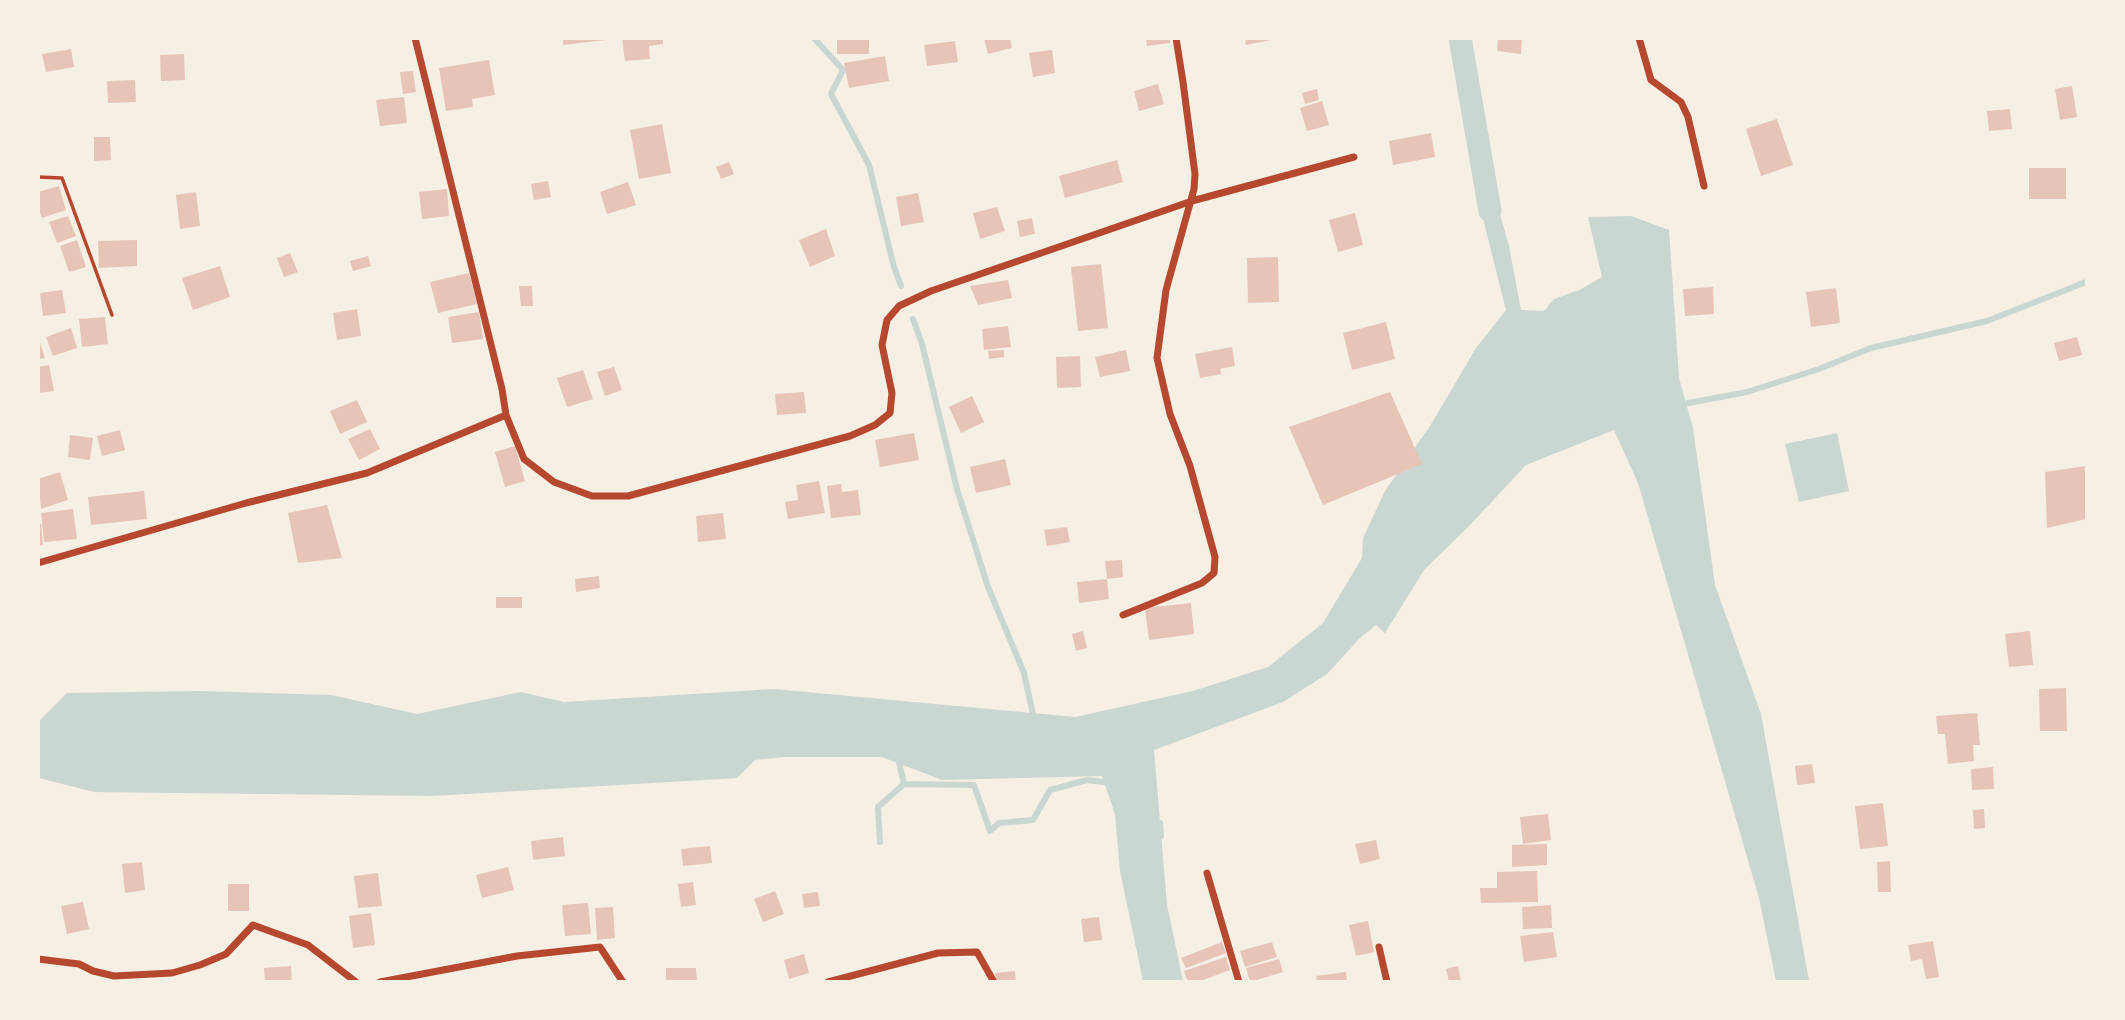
<!DOCTYPE html>
<style>
body{margin:0}
#map{position:relative;width:2125px;height:1020px;overflow:hidden;background:#f6efe4;font-family:"Source Sans 3",sans-serif}
canvas{display:block}
.frame{position:absolute;inset:0;border:40px solid #f6efe4;pointer-events:none}
</style>
<div id="map">
<canvas width="2125" height="1020"></canvas>
<div class="frame"></div>
</div>
<script>
const c = document.querySelector('canvas').getContext('2d');
c.lineJoin = 'round';
function fillPath(path, color) {
  c.fillStyle = color;
  c.fill(path, 'evenodd');
}
function shape(rows) {
  const path = new Path2D();
  for (const r of rows) {
    path.moveTo(r[0], r[1]);
    for (let i = 2; i < r.length; i += 2) path.lineTo(r[i], r[i + 1]);
  }
  return path;
}
function trace(path, color, width, dash) {
  c.strokeStyle = color;
  c.lineWidth = width;
  c.lineCap = dash ? 'butt' : 'round';
  c.setLineDash(dash || []);
  c.stroke(path);
}
const water = shape([
 [1490,179,1509,246,1521,310,1543,311,1602,277,1588,217,1631,216,1669,230,1679,378,1693,428,1715,585,1761,714,1809,981,1776,981,1759,898,1638,483,1614,430,1526,465,1470,525,1424,570,1385,633,1376,625,1360,638,1327,674,1283,702,1154,750,1167,905,1183,981,1143,981,1120,871,1115,814,1102,776,942,780,882,757,784,757,755,760,737,778,433,796,94,792,39,778,39,721,67,693,201,691,331,695,417,714,521,692,564,702,774,689,1075,717,1193,691,1268,667,1323,623,1362,558,1363,538,1385,491,1430,426,1476,348,1506,310,1475,187],
 [1837,433,1849,491,1799,502,1785,444]
]);
const stream = shape([
 [814,38,843,70,831,94,869,165,894,267,901,286],
 [1548,312,1555,302,1576,294],
 [913,319,922,344,957,489,988,587,1024,673,1034,719],
 [1678,405,1747,392,1819,369,1871,348,1987,321,2086,282],
 [904,784,974,785,990,831,999,823,1033,820,1050,790,1087,780,1112,783],
 [1160,823,1161,836],
 [880,842,878,807,904,784,898,758]
]);
const canal = shape([
 [1460,38,1490,211]
]);
const building = shape([
 [563,38,606,38,606,40,563,45],
 [622,38,663,38,663,44,649,46,650,59,625,61],
 [837,38,869,38,869,54,837,54],
 [984,38,1010,38,1012,48,988,54],
 [1146,38,1170,38,1170,43,1147,46],
 [1245,38,1271,38,1271,40,1246,45],
 [1498,38,1522,38,1521,54,1497,51],
 [955,41,958,62,927,66,924,45],
 [71,49,74,67,46,72,42,54],
 [1052,50,1055,73,1033,77,1029,53],
 [184,54,185,80,161,81,160,55],
 [885,56,889,81,849,88,844,63],
 [489,60,495,95,472,99,473,107,446,111,439,68],
 [413,71,416,92,403,94,400,72],
 [135,80,136,102,108,103,107,81],
 [1158,84,1164,104,1139,111,1134,91],
 [2072,86,2077,117,2060,120,2055,89],
 [1317,89,1319,100,1305,104,1302,93],
 [404,97,407,123,380,126,376,100],
 [1322,101,1329,125,1307,131,1300,108],
 [2010,109,2012,129,1989,131,1987,111],
 [1777,119,1793,165,1761,176,1746,129],
 [662,124,671,173,639,179,630,130],
 [1431,133,1435,157,1393,165,1389,141],
 [94,137,110,137,111,160,94,161],
 [1117,160,1123,182,1065,198,1059,176],
 [729,162,734,174,721,179,716,167],
 [2029,168,2066,168,2066,199,2029,199],
 [548,181,551,197,534,200,531,184],
 [628,182,636,205,607,214,600,192],
 [59,186,66,210,42,218,38,207,38,192],
 [447,189,449,216,422,219,419,192],
 [196,192,200,226,180,229,176,195],
 [918,193,924,222,901,226,896,197],
 [997,207,1005,231,980,239,973,213],
 [1355,213,1363,245,1338,252,1329,220],
 [68,216,76,236,57,243,49,222],
 [1032,218,1035,234,1020,237,1017,221],
 [826,229,835,256,810,267,799,240],
 [77,240,86,267,69,272,60,246],
 [137,240,137,266,99,268,98,241],
 [290,253,298,272,284,277,277,258],
 [368,256,371,266,353,271,350,261],
 [1278,257,1279,302,1248,303,1247,258],
 [1101,264,1108,328,1078,331,1071,267],
 [220,266,230,297,193,310,182,278],
 [469,273,477,304,438,313,430,282],
 [1008,280,1012,298,978,305,970,286],
 [519,286,532,286,533,306,521,306],
 [1713,287,1714,314,1685,316,1683,289],
 [1836,288,1840,323,1811,327,1806,292],
 [62,290,66,313,43,316,40,293],
 [357,309,361,336,337,340,333,313],
 [479,312,483,339,452,343,448,317],
 [105,317,108,344,82,347,79,319],
 [1386,322,1395,359,1352,370,1343,333],
 [1008,326,1011,347,984,350,982,329],
 [71,328,77,348,53,356,46,337],
 [38,336,45,358,38,359],
 [2077,337,2082,355,2059,361,2054,343],
 [1232,347,1235,366,1220,369,1221,374,1200,378,1195,354],
 [1004,350,1004,357,989,359,988,351],
 [1126,350,1130,371,1100,377,1095,357],
 [1080,356,1081,387,1057,388,1056,357],
 [49,365,54,391,38,393,38,367],
 [614,367,622,390,605,396,597,372],
 [583,370,593,399,567,407,557,378],
 [804,392,806,413,777,415,775,394],
 [1390,392,1422,464,1323,505,1289,427],
 [972,396,984,422,961,433,949,407],
 [357,400,367,422,340,434,330,411],
 [370,429,380,449,359,460,348,439],
 [120,430,125,450,102,456,97,436],
 [914,433,919,460,880,467,875,440],
 [70,435,93,438,90,460,68,457],
 [515,446,525,481,505,487,495,452],
 [1005,459,1011,485,976,493,970,467],
 [2086,466,2086,519,2047,528,2045,472],
 [60,472,68,500,41,509,38,479],
 [819,481,825,513,788,519,785,502,798,500,796,485],
 [841,484,842,492,858,490,861,515,831,518,827,486],
 [144,491,147,519,91,525,88,497],
 [327,505,342,558,298,563,288,513],
 [73,509,77,539,44,542,41,513],
 [723,513,726,539,698,542,696,516],
 [38,524,41,524,43,545,38,546],
 [1067,527,1070,542,1047,546,1044,530],
 [1122,560,1123,577,1107,579,1105,561],
 [599,576,600,588,576,592,575,579],
 [1107,579,1109,599,1079,603,1077,582],
 [496,597,522,597,522,608,496,608],
 [1191,603,1194,634,1149,640,1145,608],
 [1083,631,1087,648,1076,651,1072,634],
 [2030,631,2033,665,2009,667,2005,634],
 [2066,688,2067,731,2040,731,2039,689],
 [1977,713,1980,745,1973,745,1974,761,1948,764,1945,734,1938,734,1936,716],
 [1812,764,1815,783,1797,785,1795,766],
 [1993,767,1994,789,1972,790,1971,769],
 [1883,803,1888,846,1860,849,1855,806],
 [1984,809,1985,828,1974,829,1973,810],
 [1548,814,1551,840,1523,844,1520,817],
 [563,837,565,856,533,860,531,841],
 [1376,840,1380,859,1360,864,1355,844],
 [1547,844,1547,865,1512,867,1512,845],
 [710,846,712,863,683,866,681,849],
 [1890,861,1891,892,1878,892,1877,862],
 [142,862,145,890,125,893,122,864],
 [508,867,514,890,482,898,476,875],
 [1537,871,1538,902,1481,903,1480,888,1497,888,1497,872],
 [378,873,382,906,358,908,354,876],
 [693,882,696,905,681,907,678,884],
 [228,884,249,884,249,911,228,911],
 [775,891,784,914,763,922,754,899],
 [818,892,820,906,804,908,802,894],
 [83,902,89,929,67,934,61,906],
 [588,903,591,934,565,936,562,905],
 [1551,905,1552,928,1523,929,1522,907],
 [613,907,615,938,597,940,595,908],
 [371,913,375,945,353,948,349,916],
 [1099,917,1102,940,1084,942,1081,919],
 [1368,921,1374,952,1356,956,1349,925],
 [1553,932,1557,957,1524,962,1520,936],
 [1933,941,1939,977,1926,979,1922,959,1911,961,1908,945],
 [1222,942,1226,953,1186,968,1181,958],
 [1272,942,1277,957,1245,967,1240,951],
 [804,954,809,973,789,979,784,960],
 [1226,957,1230,970,1198,982,1188,982,1184,971],
 [1279,959,1283,972,1250,982,1246,968],
 [291,966,292,982,265,982,264,968],
 [1458,966,1461,982,1449,982,1446,969],
 [666,968,696,968,697,982,666,982],
 [1015,971,1016,982,996,982,995,973],
 [1346,972,1347,982,1317,982,1316,976]
]);
const path = shape([
 [38,177,62,178,112,315]
]);
const minor = shape([
 [415,38,502,389,506,415,524,459,554,482,592,496,628,496,850,436,875,425,890,413,892,393,882,345,887,320,899,306,931,291,1192,201,1354,157],
 [1639,38,1651,80,1681,102,1688,117,1704,186],
 [38,563,246,503,367,473,506,415],
 [1123,615,1202,583,1214,573,1215,557,1190,466,1170,414,1157,358,1166,290,1194,189,1195,174,1183,82,1176,38],
 [1207,873,1239,982],
 [1379,947,1387,982],
 [38,959,79,964,93,971,114,976,172,973,200,965,226,954,253,925,308,945,356,982],
 [380,982,517,956,600,947,623,982],
 [828,982,938,953,977,952,994,982]
]);
fillPath(water, '#c9d6d2');
trace(stream, '#c9d6d2', 6);
trace(canal, '#c9d6d2', 23);
fillPath(building, '#e6c5b7');
trace(path, '#b5482f', 3.5);
trace(minor, '#b5482f', 7);
</script>
